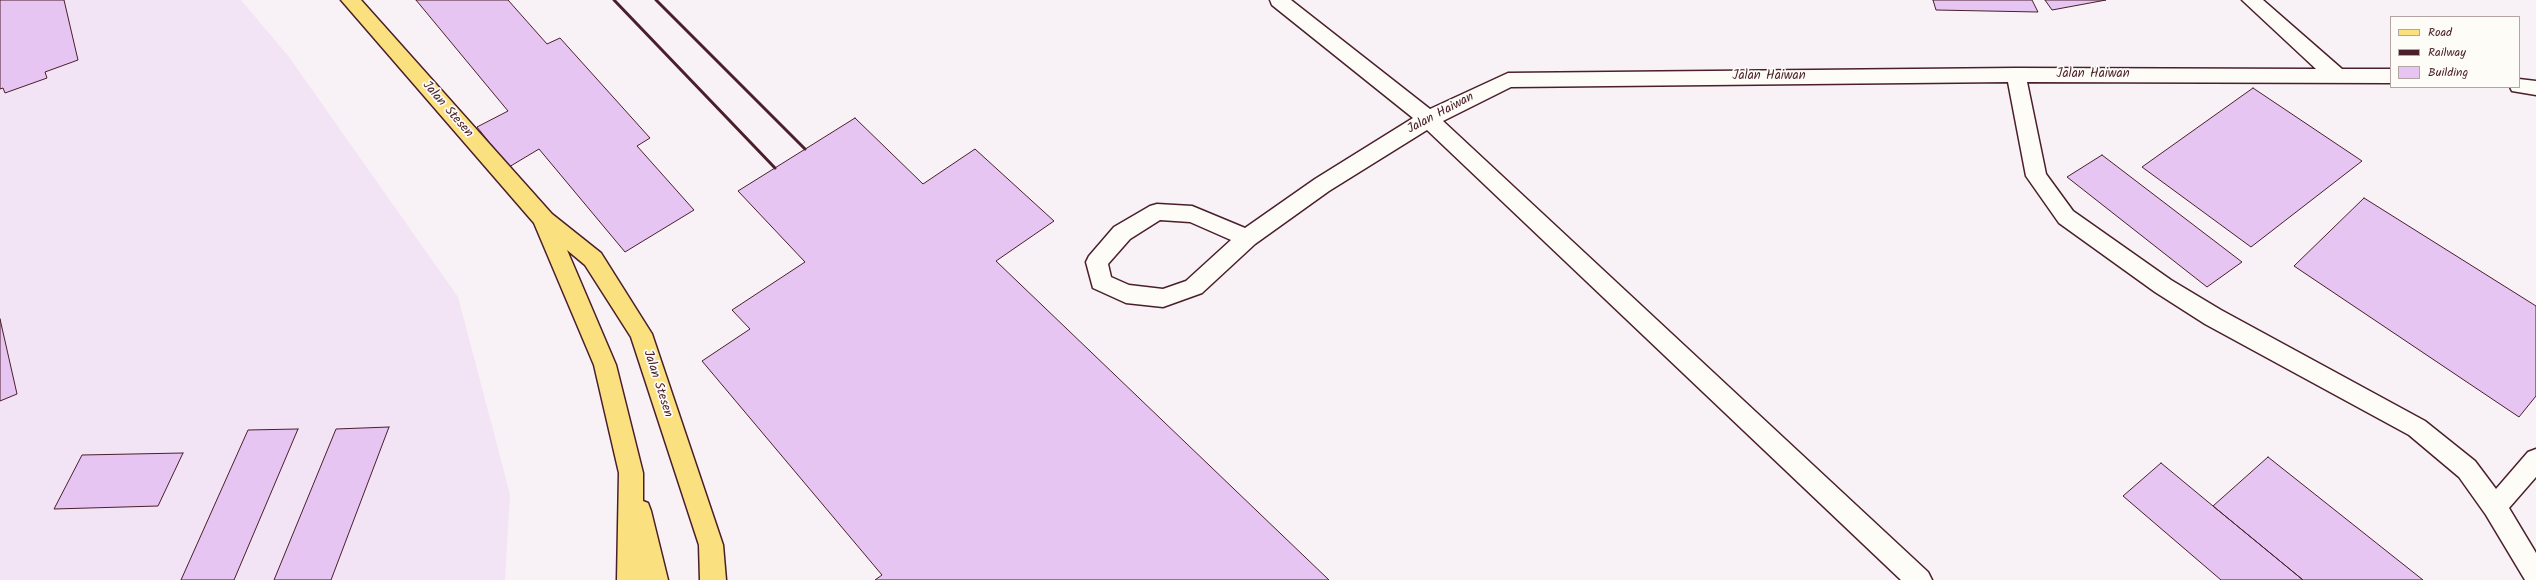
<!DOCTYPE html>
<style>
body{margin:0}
#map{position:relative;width:2536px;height:580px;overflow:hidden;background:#f8f1f6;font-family:Kalam,sans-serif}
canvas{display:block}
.legend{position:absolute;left:2390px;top:16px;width:130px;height:72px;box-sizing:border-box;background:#fdfcf7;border:1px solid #b5a4a5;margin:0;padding:5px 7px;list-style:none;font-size:12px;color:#4a1f2b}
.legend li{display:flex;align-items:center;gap:8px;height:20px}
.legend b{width:20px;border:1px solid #b5a4a5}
</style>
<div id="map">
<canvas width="2536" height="580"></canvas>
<ul class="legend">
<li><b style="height:5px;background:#fbe080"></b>Road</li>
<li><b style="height:5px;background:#4a1f2b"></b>Railway</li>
<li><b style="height:11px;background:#e6c5f2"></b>Building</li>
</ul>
</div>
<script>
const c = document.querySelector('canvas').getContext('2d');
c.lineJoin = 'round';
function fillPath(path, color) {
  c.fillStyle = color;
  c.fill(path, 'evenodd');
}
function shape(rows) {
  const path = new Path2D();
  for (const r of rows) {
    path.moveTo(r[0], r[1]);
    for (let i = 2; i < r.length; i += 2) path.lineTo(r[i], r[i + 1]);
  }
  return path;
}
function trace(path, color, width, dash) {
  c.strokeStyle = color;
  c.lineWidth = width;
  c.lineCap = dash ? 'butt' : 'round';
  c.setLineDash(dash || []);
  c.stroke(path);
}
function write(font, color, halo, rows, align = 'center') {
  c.font = font + ' Kalam,sans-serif';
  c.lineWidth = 3.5;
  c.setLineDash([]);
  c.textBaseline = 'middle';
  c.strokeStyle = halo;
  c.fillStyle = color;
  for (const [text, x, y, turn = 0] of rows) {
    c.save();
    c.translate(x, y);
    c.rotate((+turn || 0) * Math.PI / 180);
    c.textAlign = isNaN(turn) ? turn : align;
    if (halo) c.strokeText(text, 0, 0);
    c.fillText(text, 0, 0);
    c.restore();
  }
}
const built = shape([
 [0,0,241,0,289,57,458,297,510,494,505,580,0,580]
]);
const building = shape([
 [0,0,64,0,78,60,45,72,47,78,5,93,3,88,0,89,0,0],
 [416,0,508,0,547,44,560,38,650,138,637,146,694,210,625,252,539,149,509,167,477,127,508,111,416,0],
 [1933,0,2032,0,2038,12,1936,10,1933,0],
 [2045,0,2106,0,2052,10,2045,0],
 [2253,88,2362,161,2251,247,2142,167,2253,88],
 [855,118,923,184,975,149,1054,221,996,261,1329,580,875,580,882,575,702,361,750,329,732,310,805,262,738,191,855,118],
 [2102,155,2242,262,2207,287,2067,177,2102,155],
 [2364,198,2536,306,2536,396,2519,417,2294,266,2364,198],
 [0,319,17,394,0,401,0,319],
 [389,427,331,580,274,580,336,429,389,427],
 [298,429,234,580,181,580,248,430,298,429],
 [183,453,158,506,54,509,82,455,183,453],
 [2268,457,2423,580,2303,580,2213,506,2268,457],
 [2161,463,2213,506,2303,580,2221,580,2123,496,2161,463]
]);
const minor = shape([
 [1270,0,1291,0,1430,109,1508,73,2016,68,2316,69,2242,0,2263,0,2342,69,2391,69,2391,83,2027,82,2046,174,2073,211,2171,280,2221,310,2425,421,2475,461,2496,489,2528,452,2536,449,2536,477,2509,508,2536,553,2536,580,2525,580,2486,515,2459,477,2409,435,2205,324,2155,292,2059,223,2026,176,2008,82,1511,87,1443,121,1928,572,1932,580,1901,580,1427,130,1329,191,1255,244,1202,293,1163,307,1126,303,1093,288,1086,262,1089,256,1114,227,1150,206,1157,204,1192,206,1245,228,1315,179,1413,118,1272,5,1270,0],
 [1160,220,1190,222,1231,240,1186,281,1163,289,1129,285,1111,277,1108,264,1130,239,1160,220],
 [2519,79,2536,81,2536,95,2512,91,2510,87,2519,87,2519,79]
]);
const major = shape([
 [341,0,361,0,552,214,601,253,652,334,723,545,726,580,700,580,699,545,631,337,585,265,567,250,616,365,643,473,643,501,648,503,651,511,668,580,617,580,619,473,594,365,534,223,341,0]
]);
const rail = shape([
 [614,0,775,168],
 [656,0,805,149]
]);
const streetNames = [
 ["Jalan Haiwan",2093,75],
 ["Jalan Haiwan",1769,77],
 ["Jalan Stesen",447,110,49],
 ["Jalan Haiwan",1441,114,-28],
 ["Jalan Stesen",657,384,72]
];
fillPath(built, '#f3e4f5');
fillPath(building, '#e6c5f2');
trace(building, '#4a1f2b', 1);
trace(minor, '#4a1f2b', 3);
trace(major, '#4a1f2b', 3);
fillPath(minor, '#fdfcf7');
fillPath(major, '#fbe080');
trace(rail, '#4a1f2b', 3);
write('13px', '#4a1f2b', '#fdfcf7', streetNames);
</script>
